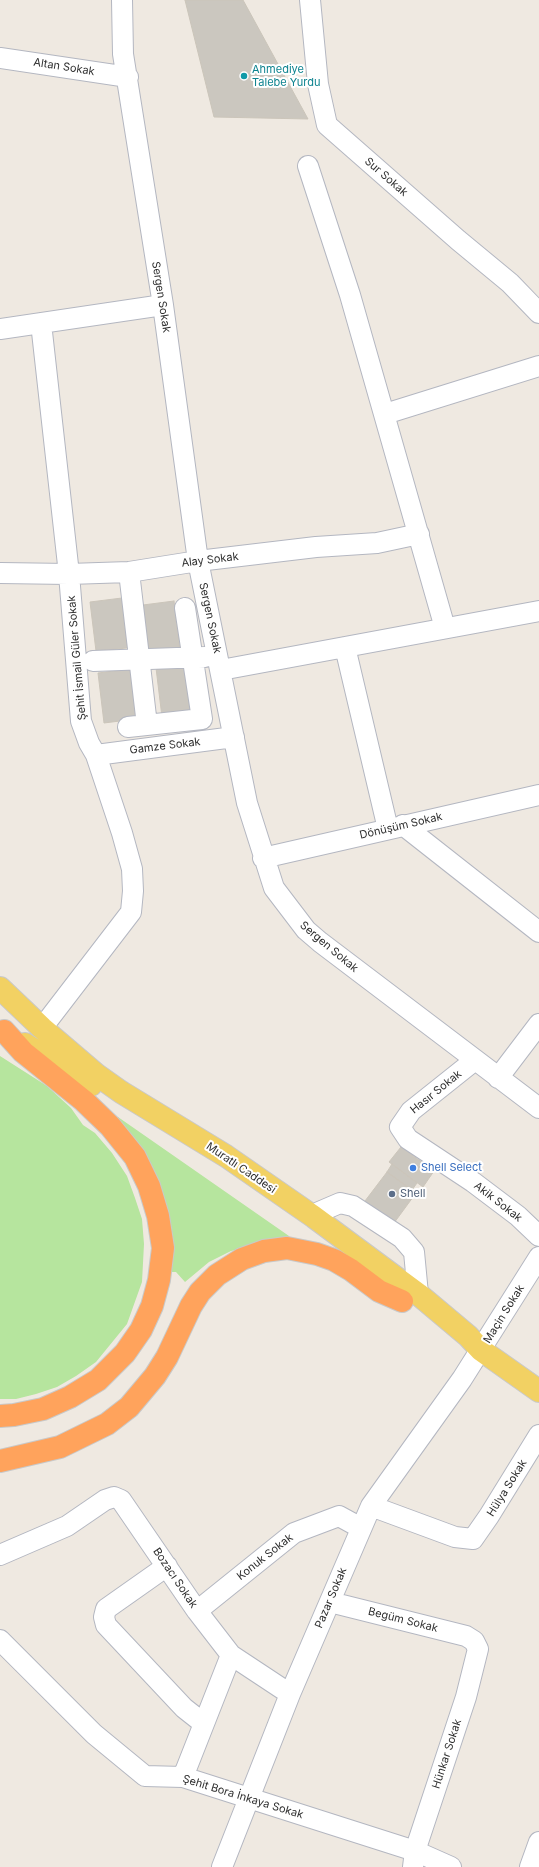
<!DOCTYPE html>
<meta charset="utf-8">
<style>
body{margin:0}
canvas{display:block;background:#efe9e1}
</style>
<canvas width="539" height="1867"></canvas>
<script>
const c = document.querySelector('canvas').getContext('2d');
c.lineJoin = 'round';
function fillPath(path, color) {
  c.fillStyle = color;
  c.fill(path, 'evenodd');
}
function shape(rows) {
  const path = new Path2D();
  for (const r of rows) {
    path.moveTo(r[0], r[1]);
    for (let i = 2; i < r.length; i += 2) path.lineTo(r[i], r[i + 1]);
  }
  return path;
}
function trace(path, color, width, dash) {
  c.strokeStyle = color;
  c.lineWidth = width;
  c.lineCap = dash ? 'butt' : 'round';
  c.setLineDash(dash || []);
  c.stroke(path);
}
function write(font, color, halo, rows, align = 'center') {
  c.font = font + ' Inter,sans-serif';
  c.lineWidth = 4;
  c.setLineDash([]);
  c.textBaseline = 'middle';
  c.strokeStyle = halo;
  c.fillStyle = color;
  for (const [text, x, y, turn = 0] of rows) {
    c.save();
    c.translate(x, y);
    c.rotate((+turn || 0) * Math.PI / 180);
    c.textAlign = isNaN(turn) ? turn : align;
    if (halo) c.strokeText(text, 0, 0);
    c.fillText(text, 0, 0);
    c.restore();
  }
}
const green = shape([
 [0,1056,47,1086,71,1108,83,1125,95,1133,112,1153,127,1176,135,1198,142,1219,144,1244,142,1282,127,1324,96,1362,76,1376,57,1387,36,1394,16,1399,0,1399],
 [118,1117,289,1236,291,1242,264,1243,231,1251,209,1262,185,1282,176,1272,168,1272,167,1227,114,1124]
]);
const building = shape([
 [185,0,243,0,308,119,214,117,185,0],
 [122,598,127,648,96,651,90,602,122,598],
 [174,601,180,651,149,654,143,605,174,601],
 [188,664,194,713,162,717,156,668,188,664],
 [130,669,136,719,104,723,98,673,130,669],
 [401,1147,434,1171,423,1187,389,1162,401,1147],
 [392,1164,417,1183,412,1190,387,1172,392,1164],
 [387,1172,416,1193,394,1223,365,1201,387,1172]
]);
const minor = shape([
 [122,0,123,54,163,305,198,561,247,803,274,888,306,930,320,942,539,1108],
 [310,0,318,84,327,125,458,240,510,283,539,313],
 [0,58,128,77],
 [308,166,350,295,445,628],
 [41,323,69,574,81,721,89,743,96,755,122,833,132,869,133,891,131,912,42,1028],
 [0,329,163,305],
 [385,414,539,366],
 [129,572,147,725],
 [0,573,69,574,129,572,198,561,316,547,377,543,419,534],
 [345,647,388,829],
 [93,661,205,657],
 [221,670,539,611],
 [128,727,202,719,185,608],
 [96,755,234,737],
 [403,825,539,932],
 [263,858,539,795],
 [475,1060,411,1111,400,1127,408,1139,473,1182,518,1216,539,1236],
 [498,1078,539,1024],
 [314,1217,319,1212,340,1203,353,1206,402,1238,414,1252,418,1294],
 [371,1506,455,1537,473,1539,489,1516,539,1435],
 [0,1555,67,1526,105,1500,114,1497,121,1500,197,1611,231,1655,290,1694],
 [167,1566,106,1609,104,1617,106,1625,184,1708,203,1723],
 [330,1602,466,1636,474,1641,478,1649,466,1697,415,1851,413,1867],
 [197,1611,294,1533,339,1516,361,1528],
 [0,1640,94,1734,145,1776,183,1777,415,1851,451,1867],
 [183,1777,231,1655],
 [222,1867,290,1694,371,1506,462,1379,539,1257],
 [530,1867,539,1842]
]);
const major = shape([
 [0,988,42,1028,97,1075,121,1092,226,1156,314,1217,418,1294,468,1336,481,1350,539,1391],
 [25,1044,91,1085]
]);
const highway = shape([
 [0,1416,14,1415,43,1409,70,1397,98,1380,125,1353,141,1330,152,1306,159,1280,163,1248,158,1216,149,1186,135,1157,110,1126,84,1101,23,1052,4,1031],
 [0,1461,60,1447,107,1424,129,1407,155,1376,167,1357,191,1306,200,1292,217,1275,242,1259,264,1251,287,1248,317,1254,334,1260,351,1270,379,1291,402,1301]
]);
const markers = [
 [244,76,4,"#0f9aa8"],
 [413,1168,4,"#3f7fe0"],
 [392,1194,4,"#5c6f8a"]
];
const streetNames = [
 ["Altan Sokak",64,67,9],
 ["Sur Sokak",386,177,41],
 ["Sergen Sokak",161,297,81],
 ["Alay Sokak",210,560,-7],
 ["Sergen Sokak",210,618,78],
 ["Şehit İsmail Güler Sokak",77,658,-95],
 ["Gamze Sokak",165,746,-7],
 ["Dönüşüm Sokak",401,826,-13],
 ["Sergen Sokak",329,947,40],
 ["Hasır Sokak",436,1092,-39],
 ["Muratlı Caddesi",241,1168,34],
 ["Akik Sokak",498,1202,38],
 ["Maçin Sokak",504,1314,-58],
 ["Hülya Sokak",507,1488,-58],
 ["Konuk Sokak",265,1557,-38],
 ["Bozacı Sokak",175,1578,56],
 ["Pazar Sokak",331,1598,-67],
 ["Begüm Sokak",403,1620,14],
 ["Hünkar Sokak",447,1754,-72],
 ["Şehit Bora İnkaya Sokak",243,1797,17]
];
const cultureNames = [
 ["Ahmediye",252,70],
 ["Talebe Yurdu",252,83]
];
const shopNames = [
 ["Shell Select",421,1168]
];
const serviceNames = [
 ["Shell",400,1194]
];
fillPath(green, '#b6e59e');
fillPath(building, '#cbc7bf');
trace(building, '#cbc5ba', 1);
trace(minor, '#b4b7c1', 22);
trace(major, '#c9c9c9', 24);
trace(highway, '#c9c9c9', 24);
trace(minor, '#fff', 20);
trace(major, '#f2d163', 22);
trace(highway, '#ffa35c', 22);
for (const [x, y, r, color] of markers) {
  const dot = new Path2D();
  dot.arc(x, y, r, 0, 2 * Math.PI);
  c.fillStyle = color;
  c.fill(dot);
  trace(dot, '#fff', 1.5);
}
write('11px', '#2e2e2e', '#fff', streetNames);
write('11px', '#0d838f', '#fff', cultureNames, 'left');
write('11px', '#366cbe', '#fff', shopNames, 'left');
write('11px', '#4e5e75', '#fff', serviceNames, 'left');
</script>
